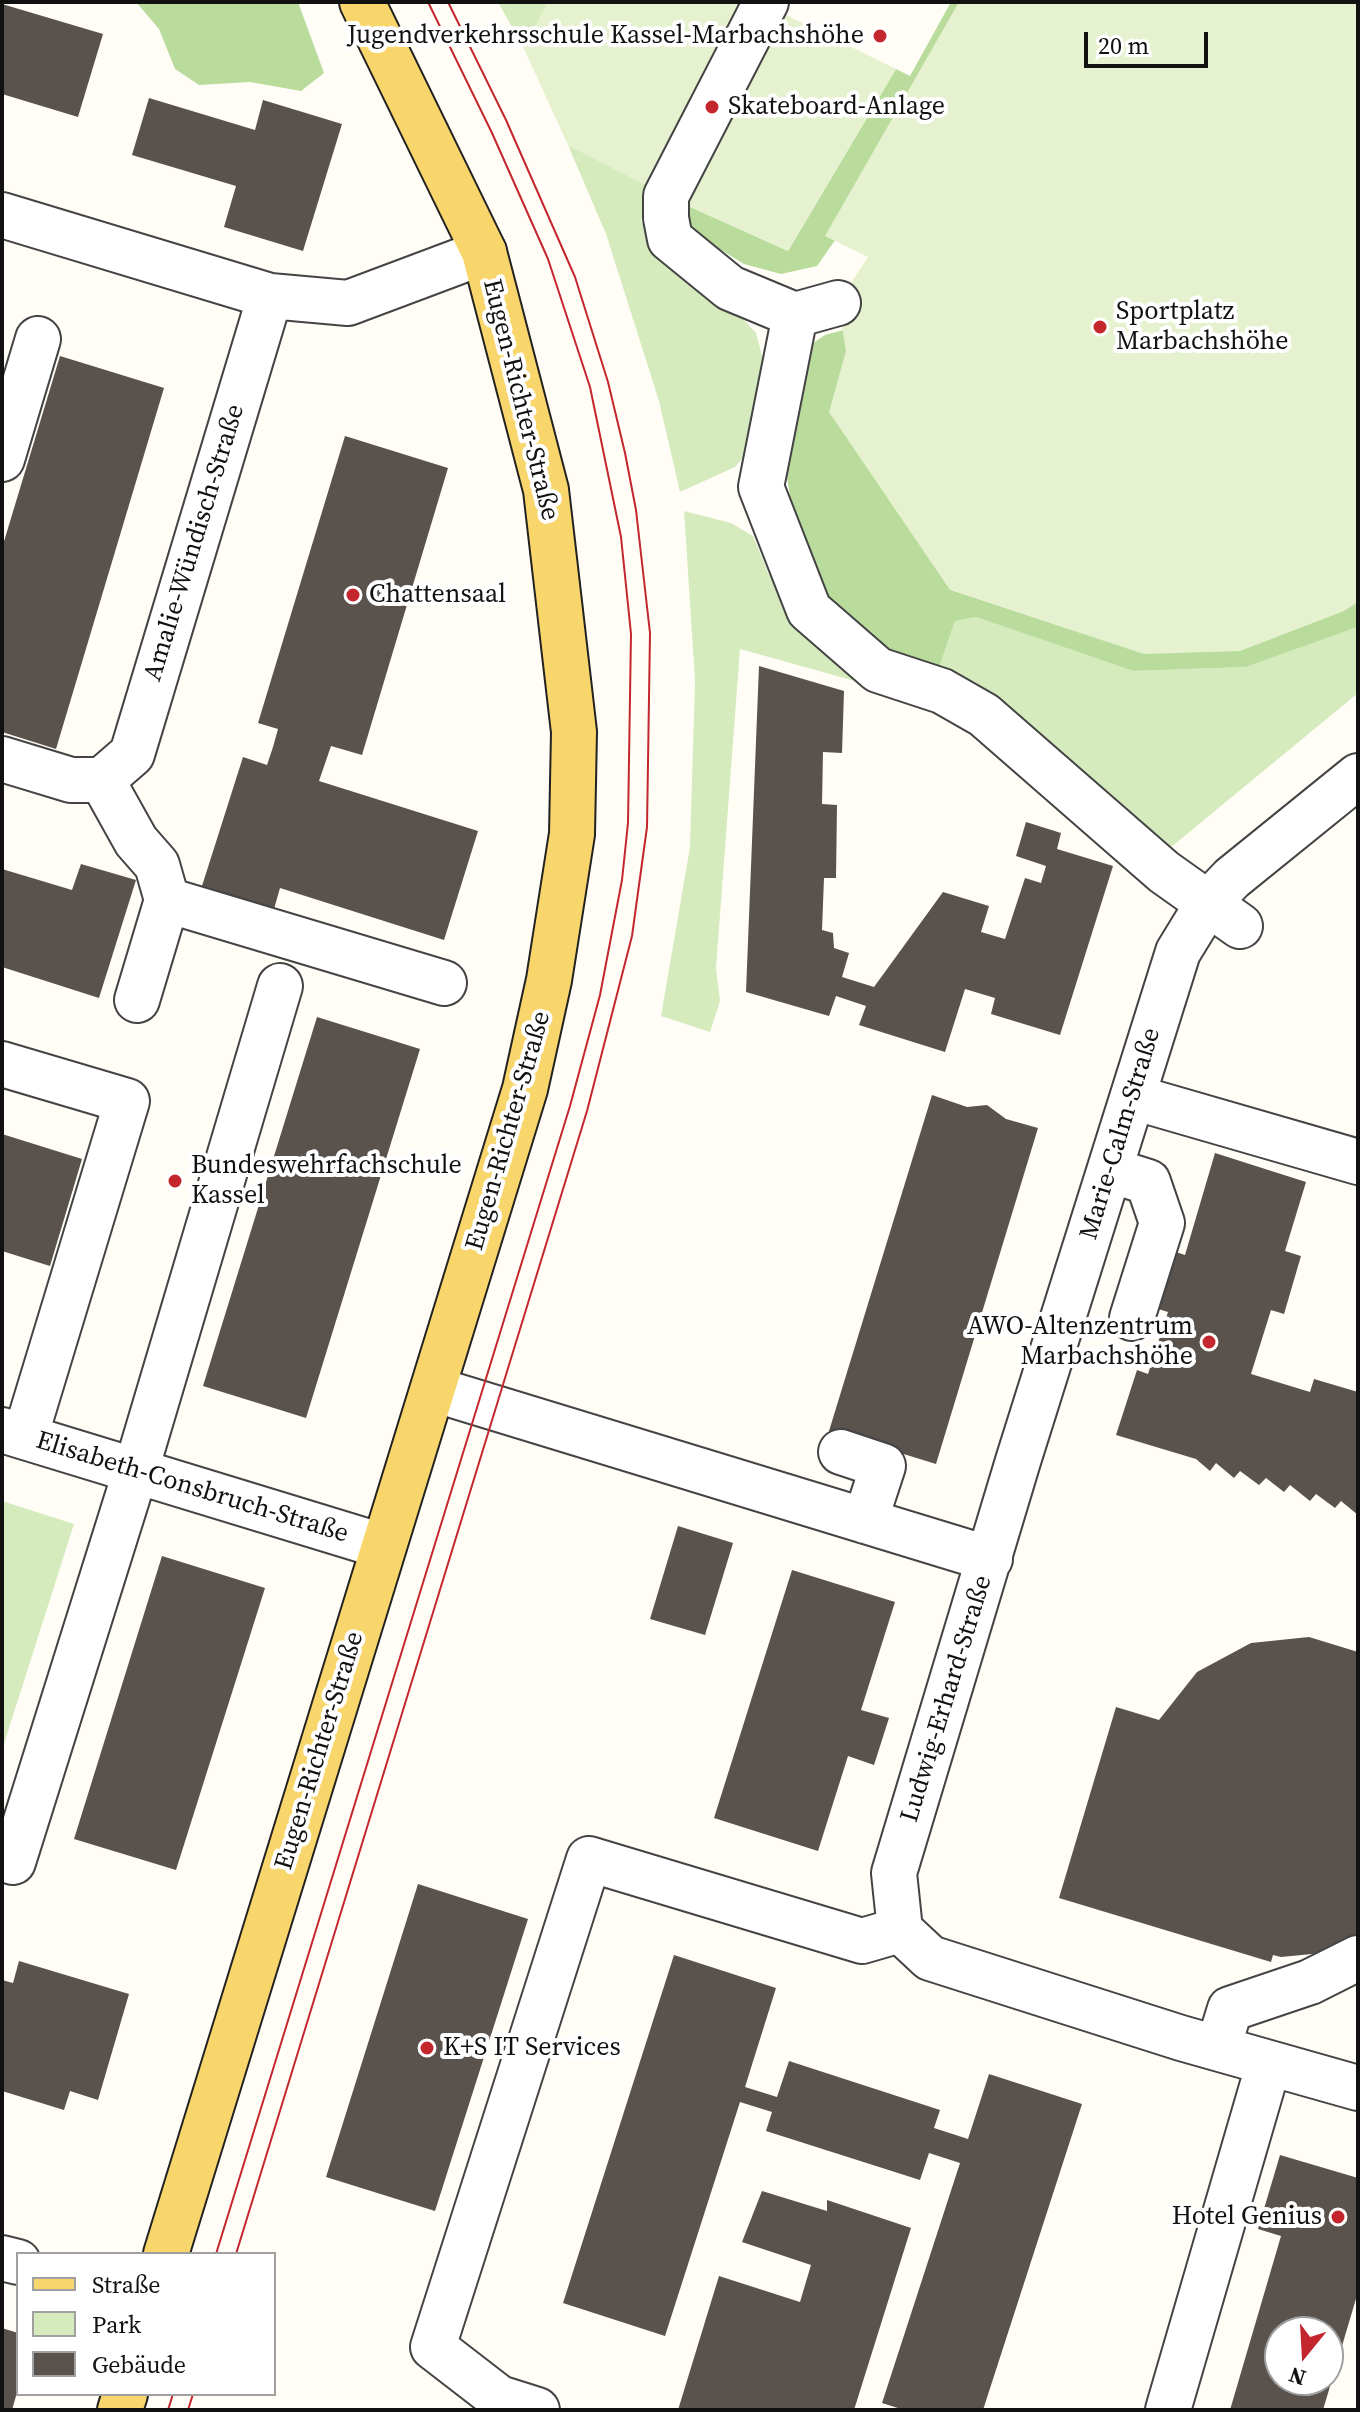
<!DOCTYPE html>
<meta charset="utf-8">
<style>
body{margin:0}
#map{position:relative;width:1360px;height:2412px;overflow:hidden;background:#fffdf5;font-family:"Source Serif 4",serif}
canvas{display:block}
.frame{position:absolute;inset:0;border:4px solid #111;pointer-events:none}
.legend{position:absolute;left:16px;top:2252px;width:260px;height:144px;box-sizing:border-box;background:#fff;border:2px solid #a0a0a0;margin:0;padding:10px 14px;list-style:none;font-size:24px;color:#111}
.legend li{display:flex;align-items:center;gap:16px;height:40px}
.legend b{width:40px;border:2px solid #a0a0a0}
.north{position:absolute;left:1264px;top:2316px;width:80px;height:80px;box-sizing:border-box;background:#fff;border:2px solid #a0a0a0;border-radius:50%;rotate:198deg;font-size:22px;font-weight:700;line-height:32px;text-align:center;color:#111}
.north::after{content:'';display:block;margin:auto;width:28px;height:36px;background:#c4262e;clip-path:polygon(50% 0,100% 100%,50% 72%,0 100%)}
.scale{position:absolute;left:1084px;top:32px;width:124px;height:36px;box-sizing:border-box;border:4px solid #111;border-top:0;padding-left:10px;font-size:24px;line-height:28px;white-space:nowrap;color:#111;-webkit-text-stroke:6px #fff;paint-order:stroke}
</style>
<div id="map">
<canvas width="1360" height="2412"></canvas>
<div class="frame"></div>
<ul class="legend">
<li><b style="height:10px;background:#f9d66b"></b>Straße</li>
<li><b style="height:22px;background:#d5ebbd"></b>Park</li>
<li><b style="height:22px;background:#5a524d"></b>Gebäude</li>
</ul>
<div class="north">N</div>
<div class="scale">20 m</div>
</div>
<script>
const c = document.querySelector('canvas').getContext('2d');
c.lineJoin = 'round';
function fillPath(path, color) {
  c.fillStyle = color;
  c.fill(path, 'evenodd');
}
function shape(rows) {
  const path = new Path2D();
  for (const r of rows) {
    path.moveTo(r[0], r[1]);
    for (let i = 2; i < r.length; i += 2) path.lineTo(r[i], r[i + 1]);
  }
  return path;
}
function trace(path, color, width, dash) {
  c.strokeStyle = color;
  c.lineWidth = width;
  c.lineCap = dash ? 'butt' : 'round';
  c.setLineDash(dash || []);
  c.stroke(path);
}
function write(font, color, halo, rows, align = 'center') {
  c.font = font + ' "Source Serif 4",serif';
  c.lineWidth = 8;
  c.setLineDash([]);
  c.textBaseline = 'middle';
  c.strokeStyle = halo;
  c.fillStyle = color;
  for (const [text, x, y, turn = 0] of rows) {
    c.save();
    c.translate(x, y);
    c.rotate((+turn || 0) * Math.PI / 180);
    c.textAlign = isNaN(turn) ? turn : align;
    if (halo) c.strokeText(text, 0, 0);
    c.fillText(text, 0, 0);
    c.restore();
  }
}
const green = shape([
 [498,2,548,2,524,49],
 [568,145,651,187,641,221,654,249,734,309,756,333,763,360,746,454,735,467,680,492,659,401,606,234],
 [684,511,731,523,753,536,769,575,813,645,862,683,740,649,716,968,720,1001,710,1032,661,1016,690,847,695,680],
 [976,617,1133,671,1246,667,1358,627,1358,693,1170,848,1005,704,975,684,939,668,955,621],
 [2,1501,74,1524,2,1750]
]);
const forest = shape([
 [136,2,298,2,324,73,301,91,250,82,199,85,175,69,159,29],
 [951,2,969,2,850,219,817,266,781,274,744,264,684,227,686,205,788,251,896,69,910,76],
 [851,328,1358,475,1358,627,1246,667,1133,671,976,617,955,621,939,668,900,658,854,629,817,586,797,539,786,471,799,414,797,379,804,349,825,335]
]);
const pitch = shape([
 [548,2,760,2,896,69,788,251,666,196,568,145,524,49],
 [959,2,1358,2,1358,602,1344,611,1240,651,1144,654,950,590,829,412,846,351,838,303,868,257,825,236]
]);
const building = shape([
 [2,4,103,34,78,117,2,94],
 [149,98,255,130,263,100,342,124,303,251,224,227,236,186,132,155],
 [60,356,164,388,56,749,2,732,2,548],
 [345,436,448,468,362,755,331,746,319,781,478,831,444,940,280,888,274,909,202,886,243,757,267,765,273,747,278,729,258,723],
 [759,666,844,691,842,753,823,752,822,804,837,805,836,878,824,878,822,930,833,933,834,948,849,953,842,977,874,987,943,892,989,906,981,932,1005,939,1025,878,1041,883,1046,866,1016,856,1026,822,1061,833,1057,849,1113,866,1060,1035,991,1014,995,998,965,989,945,1052,859,1025,866,1006,836,996,829,1016,746,992],
 [81,864,136,880,99,998,2,967,2,869,72,890],
 [317,1017,420,1049,306,1418,203,1386],
 [932,1095,967,1107,987,1105,1006,1119,1038,1128,936,1464,829,1431],
 [2,1134,82,1159,50,1266,2,1251],
 [1215,1153,1306,1182,1285,1251,1301,1256,1284,1314,1271,1310,1251,1374,1310,1392,1314,1379,1358,1392,1358,1515,1341,1501,1335,1508,1316,1494,1310,1501,1290,1485,1284,1492,1266,1478,1259,1485,1240,1471,1234,1478,1216,1463,1210,1471,1196,1459,1116,1435,1137,1370,1148,1374,1168,1312,1155,1308,1173,1251,1185,1255],
 [678,1526,733,1543,705,1635,650,1619],
 [162,1556,265,1588,176,1870,74,1839],
 [792,1570,895,1602,861,1710,889,1718,874,1765,848,1756,818,1851,714,1818],
 [1309,1637,1358,1652,1358,1943,1343,1951,1281,1957,1273,1955,1271,1962,1059,1898,1116,1707,1159,1720,1197,1672,1251,1643],
 [418,1884,528,1919,435,2211,326,2177],
 [674,1955,776,1988,745,2087,777,2097,789,2061,940,2110,934,2128,968,2139,989,2074,1082,2104,983,2410,904,2410,882,2403,960,2163,929,2153,920,2180,766,2131,772,2112,740,2102,665,2336,563,2303],
 [19,1961,129,1994,98,2100,70,2091,64,2110,2,2091,2,1980,13,1983],
 [1280,2155,1358,2178,1358,2292,1323,2410,1230,2410,1281,2236,1258,2229],
 [1280,2332,1328,2332,1328,2380,1280,2380],
 [762,2191,827,2211,827,2200,911,2228,854,2410,678,2410,719,2276,800,2302,811,2265,742,2242],
 [2,2328,18,2333,18,2389,12,2410,2,2410]
]);
const minor = shape([
 [766,2,666,196,666,218,670,239,730,288,795,315,761,487,809,610,878,670,942,691,984,715,1164,872,1240,926],
 [2,215,270,296,348,303,484,252],
 [795,315,838,303],
 [2,459,38,339],
 [2,759,71,780,102,780],
 [1358,776,1232,878,1208,903,1178,952,1018,1461,894,1873,900,1930,930,1958,1181,2038,1358,2088],
 [102,780,132,754,270,296],
 [102,780,136,841,157,865,167,900,444,983],
 [137,1000,167,900],
 [2,1064,127,1101,25,1437],
 [1133,1097,1358,1162],
 [1110,1170,1148,1182,1162,1223,1132,1318],
 [433,1389,990,1559],
 [2,1430,382,1546],
 [841,1452,883,1466,865,1521],
 [13,1862,136,1470,280,986],
 [1218,2048,1230,2009,1310,1982,1358,1958],
 [2,2258,18,2262],
 [537,2410,499,2398,433,2347,589,1859,862,1941,900,1930],
 [1168,2410,1269,2063]
]);
const major = shape([
 [166,2254,525,1089,549,980,572,834,574,732,546,490,484,252,362,2],
 [120,2410,125,2394]
]);
const tram = shape([
 [216,2254,570,1106,600,995,622,880,628,823,631,634,621,537,590,387,548,259,492,133,428,2],
 [236,2254,587,1111,632,936,647,827,650,633,636,510,625,453,608,382,575,277,506,120,448,2],
 [168,2410,173,2394],
 [188,2410,193,2394]
]);
const markers = [
 [880,36,8,"#c4262e"],
 [712,107,8,"#c4262e"],
 [1100,327,8,"#c4262e"],
 [353,595,8,"#c4262e"],
 [175,1181,8,"#c4262e"],
 [1209,1342,8,"#c4262e"],
 [427,2048,8,"#c4262e"],
 [1338,2217,8,"#c4262e"]
];
const poiNames = [
 ["Jugendverkehrsschule Kassel-Marbachshöhe",864,36,"right"],
 ["Skateboard-Anlage",728,107],
 ["Sportplatz",1116,312],
 ["Marbachshöhe",1116,342],
 ["Chattensaal",369,595],
 ["Bundeswehrfachschule",191,1166],
 ["Kassel",191,1196],
 ["AWO-Altenzentrum",1193,1327,"right"],
 ["Marbachshöhe",1193,1357,"right"],
 ["K+S IT Services",443,2048],
 ["Hotel Genius",1322,2217,"right"]
];
const streetNames = [
 ["Eugen-Richter-Straße",520,400,76],
 ["Amalie-Wündisch-Straße",195,543,-73],
 ["Eugen-Richter-Straße",509,1131,-74],
 ["Marie-Calm-Straße",1121,1134,-73],
 ["Elisabeth-Consbruch-Straße",192,1488,17],
 ["Ludwig-Erhard-Straße",947,1699,-73],
 ["Eugen-Richter-Straße",320,1751,-73]
];
fillPath(green, '#d5ebbd');
fillPath(forest, '#b9dc9c');
fillPath(pitch, '#e6f2cf');
fillPath(building, '#5a524d');
trace(minor, '#444', 48);
trace(major, '#222', 48);
trace(minor, '#fff', 44);
trace(major, '#f9d66b', 44);
trace(tram, '#c4262e', 2);
for (const [x, y, r, color] of markers) {
  const dot = new Path2D();
  dot.arc(x, y, r, 0, 2 * Math.PI);
  c.fillStyle = color;
  c.fill(dot);
  trace(dot, '#fff', 3);
}
write('26px', '#111', '#fff', poiNames, 'left');
write('26px', '#111', '#fff', streetNames);
</script>
